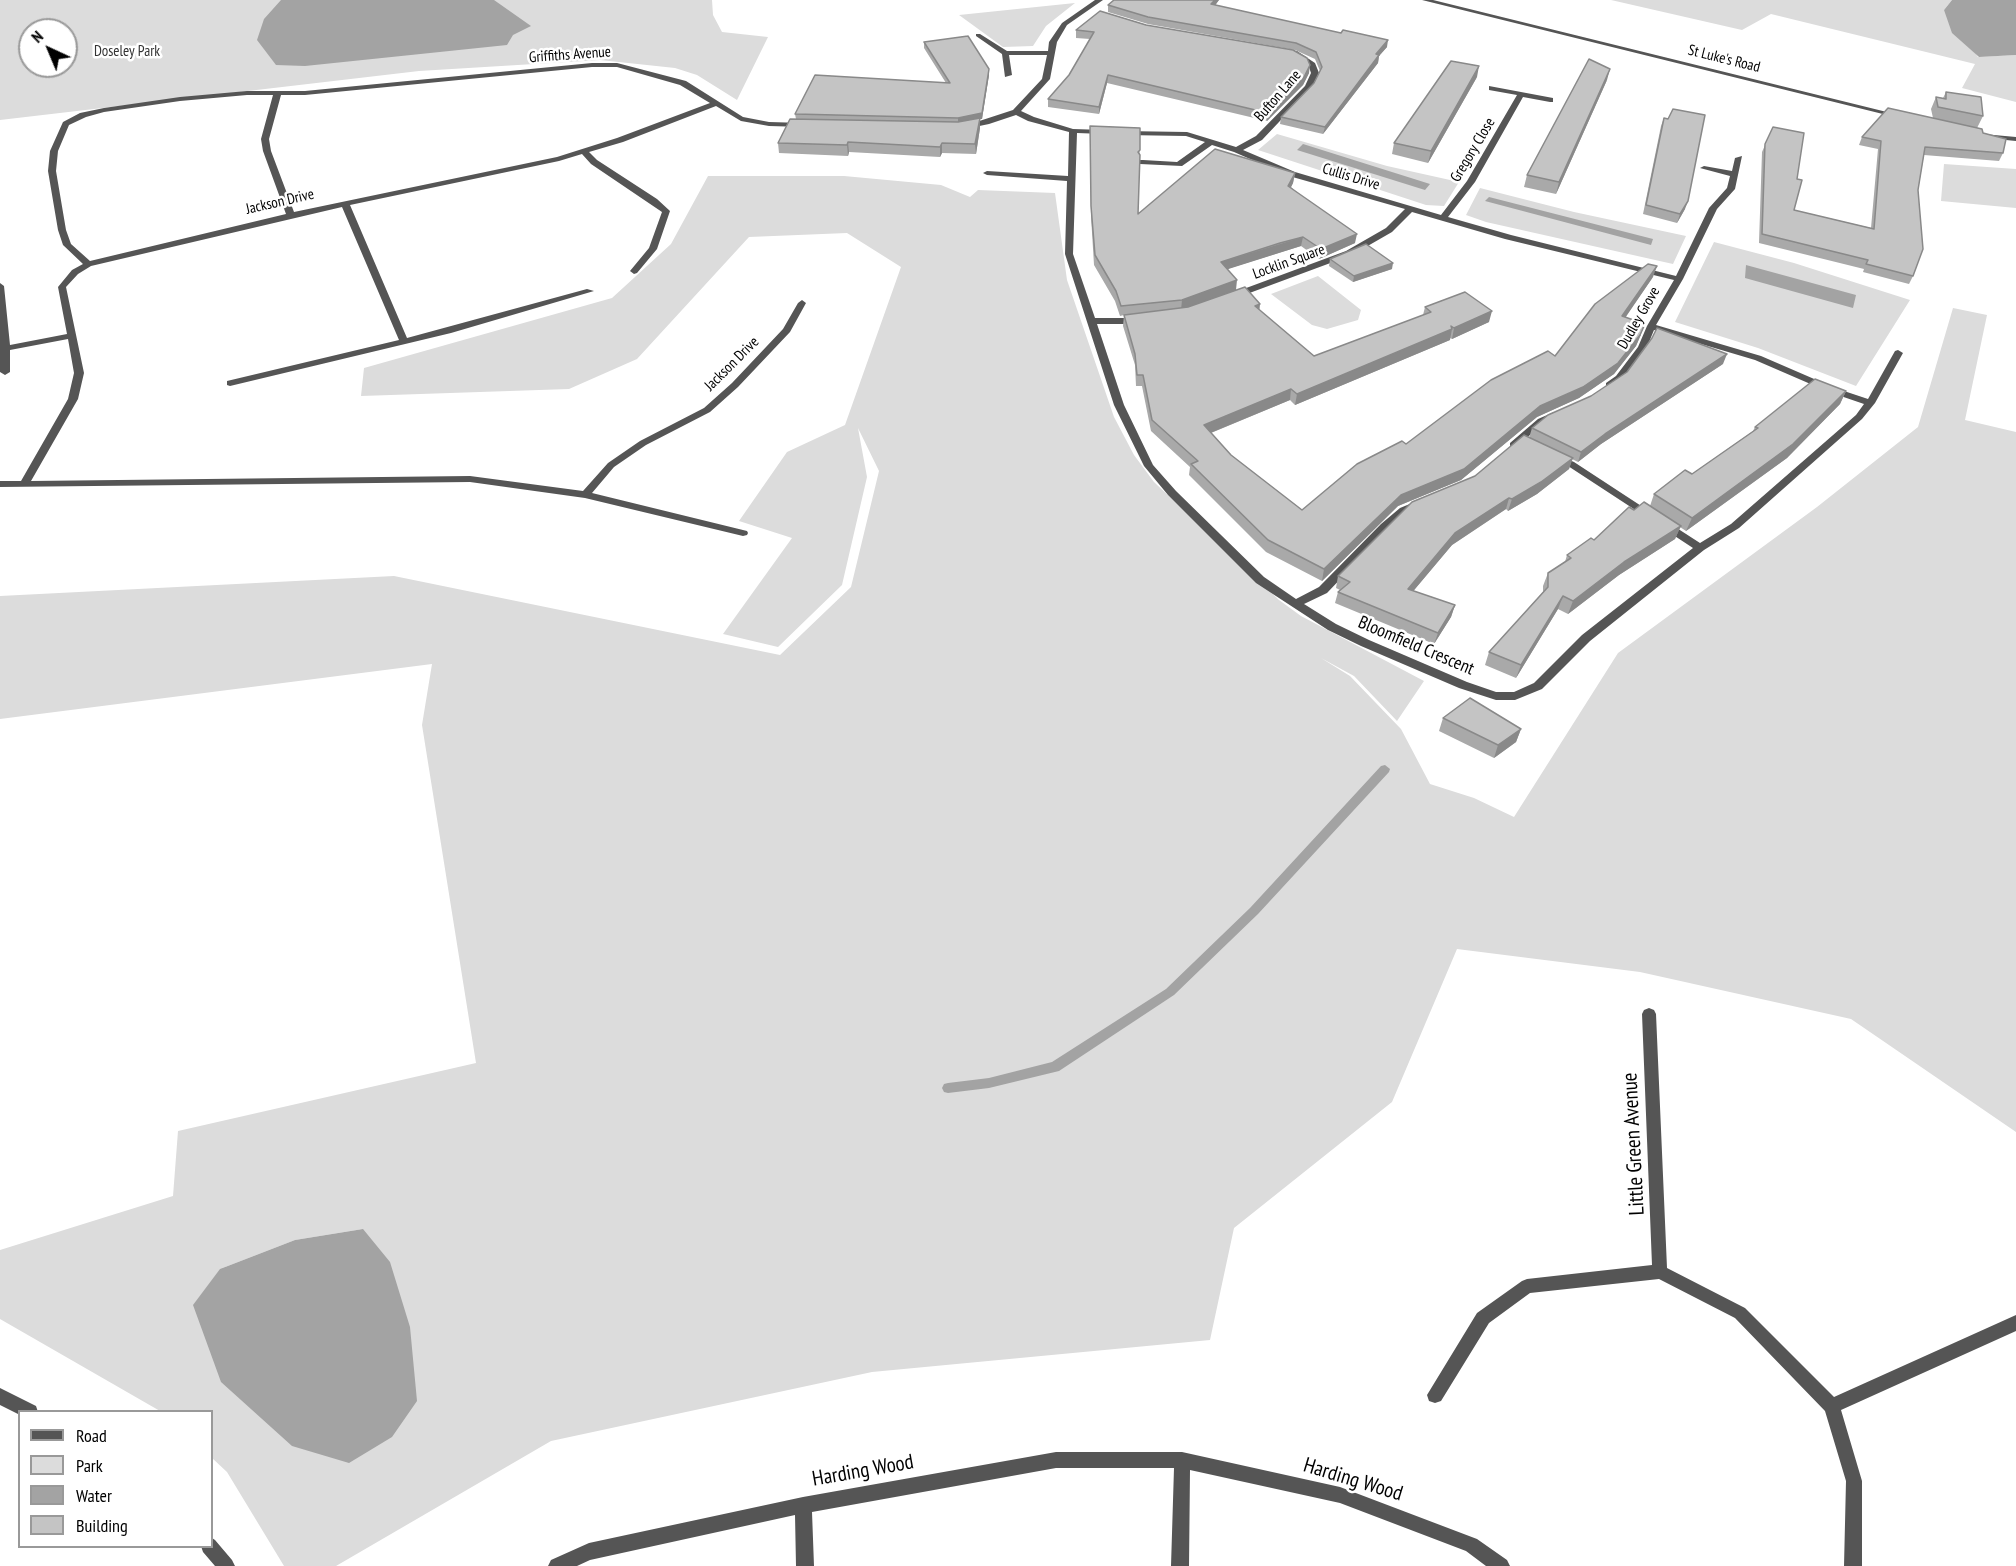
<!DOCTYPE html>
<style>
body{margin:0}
#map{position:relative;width:2016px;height:1566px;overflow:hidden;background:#fff;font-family:"PT Sans Narrow",sans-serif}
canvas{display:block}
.legend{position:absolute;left:18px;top:1410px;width:195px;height:138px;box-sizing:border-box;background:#fff;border:2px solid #999;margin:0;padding:8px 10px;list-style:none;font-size:18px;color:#000}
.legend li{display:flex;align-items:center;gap:12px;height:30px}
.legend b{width:30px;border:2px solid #999}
.north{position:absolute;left:18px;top:18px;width:60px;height:60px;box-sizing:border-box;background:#fff;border:2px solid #999;border-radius:50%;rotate:316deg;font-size:16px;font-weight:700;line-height:24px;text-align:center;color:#000}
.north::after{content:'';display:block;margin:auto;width:21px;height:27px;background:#000;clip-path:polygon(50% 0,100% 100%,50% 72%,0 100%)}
</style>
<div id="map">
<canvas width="2016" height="1566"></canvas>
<ul class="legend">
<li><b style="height:8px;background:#555"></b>Road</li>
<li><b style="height:16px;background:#dcdcdc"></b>Park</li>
<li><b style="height:16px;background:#a3a3a3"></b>Water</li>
<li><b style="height:16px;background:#c4c4c4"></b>Building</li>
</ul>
<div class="north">N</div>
</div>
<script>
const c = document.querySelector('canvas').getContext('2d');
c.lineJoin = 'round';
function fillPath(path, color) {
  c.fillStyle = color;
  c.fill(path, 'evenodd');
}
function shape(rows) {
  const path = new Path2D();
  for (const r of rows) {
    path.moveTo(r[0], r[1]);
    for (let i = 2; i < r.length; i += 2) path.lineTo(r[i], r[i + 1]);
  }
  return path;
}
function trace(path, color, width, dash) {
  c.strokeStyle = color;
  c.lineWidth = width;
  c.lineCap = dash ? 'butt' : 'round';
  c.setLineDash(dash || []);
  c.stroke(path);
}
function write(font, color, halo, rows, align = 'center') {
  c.font = font + ' "PT Sans Narrow",sans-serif';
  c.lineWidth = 5;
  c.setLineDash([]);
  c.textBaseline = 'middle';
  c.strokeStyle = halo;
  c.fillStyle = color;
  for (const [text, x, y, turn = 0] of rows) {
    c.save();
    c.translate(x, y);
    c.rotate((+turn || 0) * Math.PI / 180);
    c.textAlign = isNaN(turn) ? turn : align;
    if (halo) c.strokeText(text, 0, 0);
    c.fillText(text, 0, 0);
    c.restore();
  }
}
const green = shape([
 [0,0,712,0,713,15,722,32,768,37,737,100,697,75,675,68,600,60,419,71,0,120],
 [30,30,66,30,66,66,30,66],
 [1611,0,1952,0,1944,10,1978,57,2016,55,2016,102,1962,88,1975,64,1771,14,1742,30],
 [1075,3,1046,26,1033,46,1003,47,959,15],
 [1277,134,1387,166,1459,182,1444,206,1426,205,1258,150],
 [1944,164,2016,169,2016,208,1941,201],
 [708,176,844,176,941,185,970,197,978,190,1055,193,1067,280,1114,417,1134,455,1154,482,1279,600,1301,616,1424,681,1397,721,1354,676,1321,658,1350,676,1401,729,1430,784,1474,798,1514,817,1618,653,1817,507,1918,427,1953,308,1987,315,1965,420,2016,432,2016,1132,1851,1019,1640,972,1457,949,1392,1102,1234,1228,1210,1340,872,1372,551,1441,336,1566,284,1566,227,1472,212,1458,212,1412,160,1411,0,1319,0,1250,173,1196,178,1131,476,1063,422,725,432,664,0,719,0,596,394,576,780,655,851,587,879,471,858,428,867,477,842,585,778,647,723,634,792,538,739,521,787,452,845,425,901,267,847,233,749,237,637,359,569,389,361,396,364,368,612,298,671,244],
 [363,1229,220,1269,295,1240],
 [1480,188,1574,212,1686,236,1673,264,1486,222,1466,215],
 [1714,242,1794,263,1910,300,1856,386,1758,348,1675,322],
 [1318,276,1361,310,1358,320,1327,329,1312,325,1271,294]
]);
const water = shape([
 [281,0,494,0,531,26,513,35,507,45,305,66,276,65,257,40,264,19],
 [1952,0,2016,0,2016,55,1979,57,1952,33,1944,10],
 [1303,144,1430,184,1425,190,1297,150],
 [1489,197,1653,239,1651,245,1485,201],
 [1746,265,1856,295,1853,308,1745,278],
 [363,1229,390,1262,410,1327,417,1401,392,1437,349,1463,292,1446,221,1382,193,1305,220,1269,295,1240]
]);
const stream = shape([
 [1385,765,1390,769,1389,772,1258,914,1174,995,1059,1071,989,1088,948,1093,944,1092,942,1088,944,1084,948,1083,989,1078,1052,1062,1166,989,1250,908,1381,766,1385,765]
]);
const minor = shape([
 [1095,0,1103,0,1067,25,1057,42,1050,79,1021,111,1034,117,1073,129,1104,130,1108,132,1104,134,1077,133,1073,254,1095,318,1139,318,1143,321,1139,324,1097,324,1124,405,1153,465,1176,491,1264,577,1296,599,1319,587,1381,524,1400,508,1417,501,1425,501,1425,505,1408,512,1389,528,1327,593,1304,604,1336,624,1369,640,1467,682,1496,692,1514,692,1534,683,1582,635,1693,548,1661,527,1660,525,1661,523,1669,523,1700,543,1731,524,1856,415,1864,404,1829,392,1755,360,1654,330,1647,347,1622,380,1612,387,1606,387,1606,383,1616,376,1638,347,1647,326,1674,280,1505,239,1412,212,1392,232,1352,255,1236,298,1230,298,1230,294,1346,251,1386,228,1405,209,1289,176,1234,152,1212,145,1182,166,1140,164,1140,160,1143,160,1177,162,1205,142,1186,136,1125,135,1121,133,1122,131,1187,132,1236,147,1256,136,1305,86,1311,73,1308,64,1290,53,1297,51,1315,63,1319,73,1312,87,1262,140,1243,150,1295,172,1441,215,1467,181,1517,95,1489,90,1489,86,1553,98,1553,102,1550,102,1523,97,1475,182,1448,217,1511,235,1676,276,1709,208,1727,188,1730,176,1700,168,1704,166,1732,171,1735,158,1742,156,1735,189,1717,209,1683,279,1656,325,1761,356,1835,388,1868,399,1895,351,1898,350,1903,353,1875,403,1862,419,1739,528,1704,550,1590,641,1542,689,1515,700,1496,700,1459,688,1361,646,1328,630,1256,583,1168,495,1144,466,1114,405,1065,254,1067,181,987,175,983,173,987,171,1068,176,1069,132,1028,121,1016,115,989,124,965,129,961,127,1013,110,1042,79,1047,55,1009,55,1012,75,1005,77,1002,54,976,36,976,34,980,34,1007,51,1048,51,1049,42,1062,23,1095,0],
 [1422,0,1433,0,1903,116,1899,118,1422,0],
 [592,63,617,63,686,81,743,117,769,122,804,123,808,125,804,127,769,126,741,121,716,106,623,142,589,152,597,160,657,199,670,211,657,249,637,273,634,274,630,271,649,248,662,212,591,164,582,154,559,161,350,205,407,338,587,289,594,291,451,333,230,386,227,385,227,381,399,340,342,207,91,266,78,274,66,287,84,373,78,399,31,481,470,476,583,491,608,463,640,441,704,408,732,383,783,329,798,303,802,300,806,303,790,332,738,387,710,412,646,445,614,467,592,493,747,531,748,533,747,535,743,536,585,498,470,482,0,487,0,481,21,481,68,399,74,373,68,339,10,350,10,372,5,375,0,372,0,283,4,286,10,345,67,334,58,287,72,270,83,264,63,245,58,230,48,171,50,151,63,122,80,113,104,108,180,97,247,91,305,91,592,63],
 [592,67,617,67,680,85,710,103,617,138,557,157,294,212,271,151,269,139,281,95,305,95,592,67],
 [247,95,273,95,261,139,263,151,286,214,90,261,71,244,66,230,56,171,58,151,69,125,86,117,104,112,180,101,247,95],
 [1983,134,2016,137,2016,141,1986,138,1983,138,1983,134],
 [1554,412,1557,413,1557,417,1544,423,1516,447,1510,447,1510,443,1538,419,1554,412],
 [1555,454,1574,462,1655,515,1650,518,1646,517,1568,466,1552,459,1550,457,1555,454],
 [1649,1008,1654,1010,1656,1014,1667,1268,1745,1308,1834,1397,2016,1315,2016,1331,1841,1410,1862,1481,1862,1566,1844,1566,1846,1481,1825,1411,1735,1318,1659,1279,1530,1293,1489,1323,1441,1401,1435,1403,1429,1401,1427,1395,1477,1313,1522,1281,1527,1279,1652,1265,1642,1014,1644,1010,1649,1008],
 [0,1388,36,1406,38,1412,20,1412,20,1415,0,1405,0,1388],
 [1056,1452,1182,1452,1340,1487,1477,1539,1507,1560,1510,1566,1486,1566,1466,1551,1340,1503,1190,1470,1189,1566,1171,1566,1174,1468,1056,1468,812,1512,814,1566,796,1566,795,1515,590,1560,577,1566,548,1566,551,1560,589,1543,803,1497,1056,1452],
 [212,1538,215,1540,232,1560,235,1566,215,1566,203,1552,201,1546,212,1546,212,1538]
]);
const wall = shape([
 [1114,0,1219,0,1215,5,1387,47,1379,56,1378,63,1323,134,1280,124,1281,117,1314,83,1320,71,1315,59,1295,50,1148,24,1108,12,1108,5],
 [1100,11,1309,73,1303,85,1267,121,1107,83,1099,114,1048,107,1048,99,1069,75,1090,39,1076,38,1076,30],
 [924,42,989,69,989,75,982,119,980,119,980,128,976,154,942,153,940,157,849,152,848,156,779,153,778,143,796,119,795,114,946,83,924,48],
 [1477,77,1428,163,1392,154,1394,143],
 [1607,80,1556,194,1524,187,1527,175],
 [1946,92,1983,116,1977,128,2003,153,1999,161,1924,155,1918,190,1913,276,1909,284,1863,272,1864,269,1759,243,1762,152,1773,127,1797,179,1794,210,1871,228,1878,149,1859,145,1862,137,1933,118,1931,109,1936,97,1943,98],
 [1664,118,1685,209,1677,223,1643,214,1661,126],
 [1090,126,1140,128,1138,214,1295,173,1293,183,1291,187,1355,243,1319,259,1301,246,1227,269,1236,290,1314,356,1423,315,1425,307,1489,322,1452,339,1450,338,1450,340,1295,405,1290,400,1211,433,1231,455,1302,510,1406,444,1555,356,1653,277,1625,317,1641,335,1636,346,1614,374,1579,398,1537,417,1461,480,1398,506,1322,581,1266,552,1189,475,1190,467,1151,431,1142,386,1136,386,1135,365,1123,326,1124,315,1120,316,1115,301,1094,265,1091,216],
 [1330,259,1392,269,1353,282,1329,266],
 [1723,364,1601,444,1578,462,1572,459,1569,469,1537,494,1508,511,1506,509,1452,545,1413,591,1455,605,1451,617,1434,644,1335,603,1338,592,1340,590,1336,588,1338,576,1475,476,1529,438,1532,428],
 [1846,391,1840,404,1787,458,1686,531,1680,527,1675,539,1619,575,1568,614,1558,609,1516,678,1485,665,1489,652,1543,592,1543,586,1548,573,1565,562,1567,555,1594,540,1634,510,1650,506,1654,494,1692,474,1753,431,1755,427],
 [1443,718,1521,729,1516,742,1494,758,1439,731]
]);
const shadedWall = shape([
 [1215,0,1219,0,1211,11,1211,4],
 [1388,40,1387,47,1379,56,1378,63,1323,134,1325,127,1376,54],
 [1310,65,1309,73,1303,85,1267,121,1268,113],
 [1479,66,1477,77,1428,163,1431,151],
 [989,69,989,75,982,119,980,119,980,128,976,154,975,144,958,124,958,118],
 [1610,69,1607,80,1556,194,1559,182],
 [1108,75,1107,83,1099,114,1099,107],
 [848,142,849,152,848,156,847,145],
 [942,143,942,153,940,157,940,147],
 [1295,173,1293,183,1287,195,1288,186],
 [1688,201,1685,209,1677,223,1680,214],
 [1357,234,1355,243,1319,259,1321,249],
 [1303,237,1301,246,1219,272,1221,262],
 [1393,263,1392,269,1353,282,1354,276],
 [1657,266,1653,277,1619,327,1622,316],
 [1237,280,1236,290,1181,310,1182,300],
 [1260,304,1259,315,1255,306],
 [1492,311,1489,322,1452,339,1454,328],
 [1645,324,1636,346,1614,374,1579,398,1537,417,1461,480,1398,506,1322,581,1324,569,1401,495,1540,406],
 [1452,329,1450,340,1295,405,1297,394],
 [1727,354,1723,364,1601,444,1578,462,1581,452,1605,434],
 [1291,389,1290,400,1203,436,1204,425],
 [1846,391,1840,404,1787,458,1686,531,1692,518],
 [1573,458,1569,469,1537,494,1508,511,1512,499],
 [1509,498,1506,509,1452,545,1405,601,1408,589,1455,533],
 [1681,526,1675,539,1619,575,1568,614,1573,601,1624,562],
 [1563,596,1558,609,1516,678,1521,665],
 [1455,605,1451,617,1434,644,1438,633],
 [1521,729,1516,742,1494,758,1498,745]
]);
const building = shape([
 [1114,0,1215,0,1211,4,1341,33,1343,30,1388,40,1376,54,1379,55,1325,127,1281,117,1314,83,1322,67,1316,52,1296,43,1148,17,1108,5,1114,0],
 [1100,11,1146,25,1293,50,1307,58,1310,65,1304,77,1268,113,1108,75,1099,107,1048,99,1069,75,1094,32,1076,30,1100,11],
 [968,36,989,69,982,113,958,118,795,114,815,75,950,83,924,42,968,36],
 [1589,59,1610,69,1559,182,1527,175,1589,59],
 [1451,61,1479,66,1431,151,1394,143,1451,61],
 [1946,92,1981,97,1983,116,1938,107,1936,97,1946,99,1946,92],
 [1888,108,1982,129,1983,133,2006,139,2003,153,1925,147,1918,190,1923,249,1913,276,1866,264,1868,260,1762,234,1765,144,1773,127,1804,133,1797,179,1802,180,1794,210,1874,229,1881,141,1862,137,1888,108],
 [1673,109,1705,115,1688,201,1680,214,1646,205,1664,118,1668,119,1673,109],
 [980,118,975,144,942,143,940,147,848,142,847,145,778,143,790,119,958,122,980,118],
 [1090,126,1140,128,1140,150,1138,152,1140,155,1138,214,1215,149,1295,173,1288,186,1357,234,1321,249,1303,237,1280,243,1221,262,1237,280,1182,300,1121,306,1116,291,1095,255,1091,206,1090,126],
 [1366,244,1393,263,1354,276,1330,259,1366,244],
 [1648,264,1657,266,1622,316,1645,324,1640,335,1618,363,1583,387,1540,406,1464,469,1401,495,1324,569,1268,540,1191,464,1198,461,1152,420,1143,375,1137,375,1135,354,1124,315,1188,307,1245,287,1260,304,1255,306,1314,356,1431,312,1425,307,1465,292,1492,311,1454,328,1451,326,1452,329,1297,394,1291,389,1204,425,1231,455,1302,510,1357,464,1402,441,1406,444,1491,380,1548,351,1555,356,1595,304,1648,264],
 [1657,328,1727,354,1605,434,1581,452,1532,428,1548,415,1591,396,1627,372,1652,338,1657,328],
 [1815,379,1846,391,1793,444,1692,518,1654,494,1685,470,1692,474,1758,428,1755,427,1815,379],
 [1524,435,1573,458,1541,482,1512,499,1509,498,1455,533,1408,589,1455,605,1438,633,1338,592,1350,582,1338,576,1412,502,1475,476,1524,435],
 [1644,502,1681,526,1624,562,1573,601,1563,596,1521,665,1489,652,1548,587,1548,573,1571,558,1567,555,1591,538,1594,540,1629,507,1634,510,1644,502],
 [1470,698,1521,729,1498,745,1443,718,1470,698]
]);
const farParknames = [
 ["Doseley Park",127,52]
];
const farStreetnames = [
 ["Griffiths Avenue",570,55,-4],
 ["St Luke's Road",1724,59,14],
 ["Bufton Lane",1278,96,-49],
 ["Gregory Close",1473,150,-59],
 ["Cullis Drive",1351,177,17],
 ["Jackson Drive",280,202,-13],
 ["Locklin Square",1289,262,-20],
 ["Dudley Grove",1639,318,-60],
 ["Jackson Drive",732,364,-45]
];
const streetNames = [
 ["Bloomfield Crescent",1416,646,23]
];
const nearStreetnames = [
 ["Little Green Avenue",1634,1144,-93],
 ["Harding Wood",863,1471,-10],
 ["Harding Wood",1353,1480,17]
];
fillPath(green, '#dcdcdc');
fillPath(water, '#a3a3a3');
fillPath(stream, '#a3a3a3');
fillPath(minor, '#555');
fillPath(wall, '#a9a9a9');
fillPath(shadedWall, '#898989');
fillPath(building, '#c4c4c4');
trace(building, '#898989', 1.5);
write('15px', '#333', '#fff', farParknames);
write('15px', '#000', '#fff', farStreetnames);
write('18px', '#000', '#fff', streetNames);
write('21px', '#000', '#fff', nearStreetnames);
</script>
